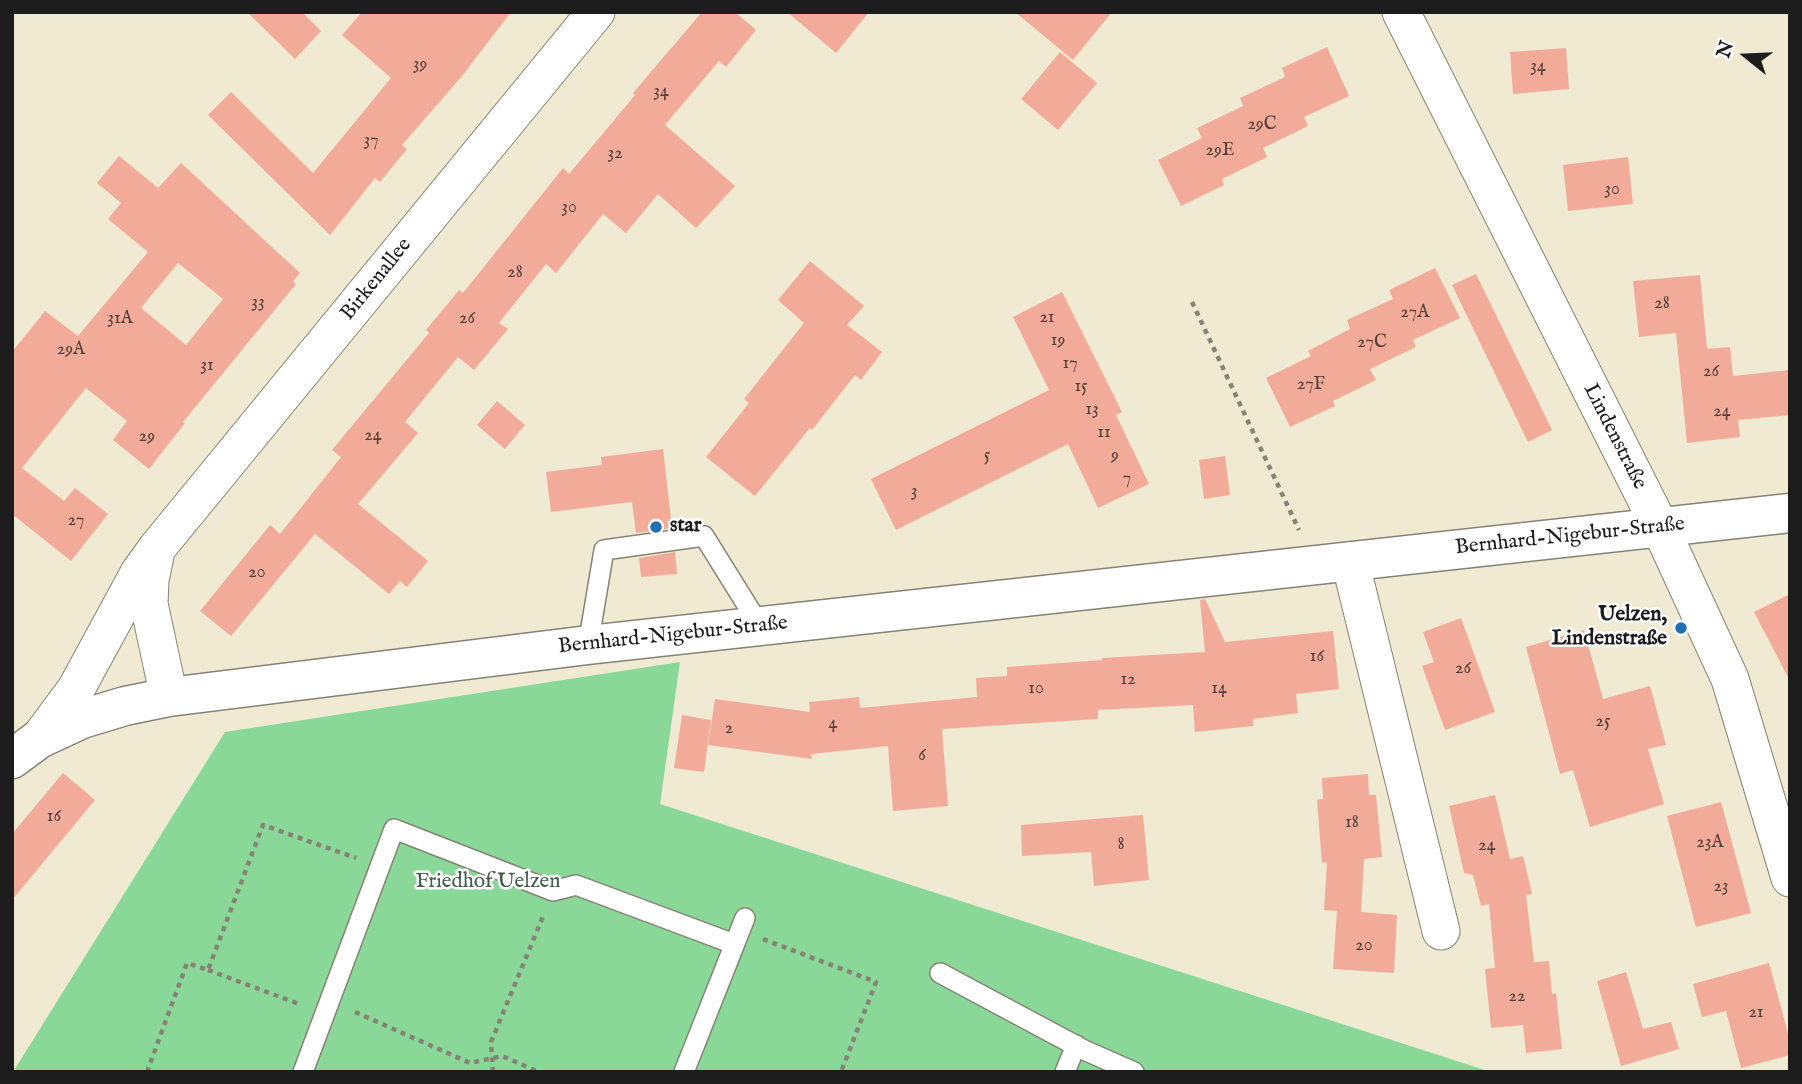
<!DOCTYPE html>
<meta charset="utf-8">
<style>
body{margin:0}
#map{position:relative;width:1802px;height:1084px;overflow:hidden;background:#efead1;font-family:"IM FELL English",serif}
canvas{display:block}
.frame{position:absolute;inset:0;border:14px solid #1c1c1c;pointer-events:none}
.north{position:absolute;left:1711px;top:21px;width:70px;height:70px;-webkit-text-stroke:5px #fff;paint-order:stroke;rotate:288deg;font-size:19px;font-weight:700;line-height:28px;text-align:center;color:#1c1c1c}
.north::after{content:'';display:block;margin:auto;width:24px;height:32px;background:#1c1c1c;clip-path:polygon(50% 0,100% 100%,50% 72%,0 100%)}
</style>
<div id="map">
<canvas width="1802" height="1084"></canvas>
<div class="frame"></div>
<div class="north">N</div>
</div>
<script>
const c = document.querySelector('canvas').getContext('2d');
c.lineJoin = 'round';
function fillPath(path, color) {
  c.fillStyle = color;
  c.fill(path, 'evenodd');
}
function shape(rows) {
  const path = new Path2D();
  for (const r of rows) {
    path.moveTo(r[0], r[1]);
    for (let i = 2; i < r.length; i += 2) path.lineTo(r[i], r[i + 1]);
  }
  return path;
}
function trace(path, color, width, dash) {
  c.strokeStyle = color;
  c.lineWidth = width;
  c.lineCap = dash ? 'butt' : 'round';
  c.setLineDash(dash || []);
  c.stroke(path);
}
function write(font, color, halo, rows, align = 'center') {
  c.font = font + ' "IM FELL English",serif';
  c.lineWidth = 5;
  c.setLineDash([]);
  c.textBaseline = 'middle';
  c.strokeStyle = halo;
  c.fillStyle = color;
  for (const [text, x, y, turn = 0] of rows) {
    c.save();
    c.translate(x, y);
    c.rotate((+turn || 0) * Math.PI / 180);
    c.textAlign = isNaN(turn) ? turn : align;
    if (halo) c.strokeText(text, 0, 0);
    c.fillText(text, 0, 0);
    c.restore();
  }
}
const green = shape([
 [680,662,660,804,1491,1072,13,1072,225,732]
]);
const building = shape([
 [247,12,302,12,321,31,295,59],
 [362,12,511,12,462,76,402,145,407,149,380,182,375,178,330,235,208,115,231,92,313,173,391,78,342,35],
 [702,12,735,12,756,30,726,67,719,61,665,125,735,186,696,228,658,194,626,233,603,214,556,273,546,264,499,323,508,329,474,370,458,357,405,422,418,433,358,504,428,561,407,587,400,581,389,594,315,534,231,636,200,611,270,525,280,534,341,457,332,450,429,333,426,330,459,290,463,293,563,168,569,174,635,95,633,93],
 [787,12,869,12,836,53],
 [1015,12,1112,12,1073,60],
 [1327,47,1349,96,1304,117,1308,126,1263,148,1267,157,1222,179,1224,185,1181,206,1158,160,1202,138,1197,128,1243,106,1240,98,1285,77,1282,68],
 [1566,48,1569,89,1513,94,1510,52],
 [1060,52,1097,83,1058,130,1021,99],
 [119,156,158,188,181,163,300,273,293,281,296,284,183,422,185,423,149,469,113,440,127,421,86,388,22,468,64,501,75,488,108,514,71,561,12,514,12,352,45,311,78,336,148,252,108,219,121,203,97,183],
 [178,263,223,299,186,345,141,308],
 [1628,157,1633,204,1568,211,1563,165],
 [810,261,864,306,847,325,882,352,861,380,855,375,812,430,810,428,755,496,706,457,749,403,744,399,804,323,778,300],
 [1435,268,1460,318,1413,340,1416,347,1370,369,1376,380,1333,401,1335,406,1290,427,1266,378,1311,356,1308,351,1350,329,1347,320,1393,299,1389,290],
 [1476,274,1552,430,1528,442,1452,285],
 [1700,275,1707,349,1730,347,1733,376,1790,370,1790,415,1738,420,1740,437,1687,443,1676,333,1639,337,1633,281],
 [1062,292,1122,412,1116,415,1149,484,1098,508,1068,444,896,530,871,479,1049,390,1013,317],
 [497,401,525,425,505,449,477,425],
 [663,449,672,528,636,533,632,502,551,512,546,472,602,465,601,457],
 [1225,456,1230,495,1204,499,1199,460],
 [675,552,677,574,641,577,639,558],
 [1790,594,1790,681,1754,612],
 [1205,599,1225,642,1333,631,1339,689,1296,694,1298,713,1253,719,1253,726,1195,732,1193,705,1098,710,1098,719,942,729,948,806,893,811,888,746,811,754,812,759,708,745,715,699,810,712,809,702,859,697,860,708,977,697,976,678,1007,676,1007,667,1102,660,1102,658,1205,652,1200,600],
 [1461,618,1495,712,1445,730,1422,666,1434,662,1423,632],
 [1584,630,1603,699,1650,686,1666,745,1648,749,1664,804,1590,827,1573,770,1560,774,1526,647],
 [682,715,711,720,704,772,674,768],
 [63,773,95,800,12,900,12,834],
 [1368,774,1369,795,1376,795,1382,857,1364,859,1361,912,1397,915,1394,973,1333,969,1337,911,1324,910,1327,862,1322,863,1317,800,1323,799,1322,778],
 [1495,795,1510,859,1523,856,1532,894,1526,895,1534,962,1549,961,1552,994,1556,993,1562,1049,1526,1053,1523,1025,1491,1028,1485,969,1495,968,1489,904,1481,906,1473,875,1464,873,1449,806],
 [1721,802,1751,913,1696,927,1667,816],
 [1143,815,1149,880,1094,886,1091,852,1022,856,1021,825],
 [1769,963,1790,1041,1790,1055,1741,1068,1726,1011,1702,1017,1693,984],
 [1626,972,1643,1029,1671,1022,1679,1049,1621,1066,1597,981]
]);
const path = shape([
 [1192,302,1299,530],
 [763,939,876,982,841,1072],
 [208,970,299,1004],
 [355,1012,470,1063,502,1056,539,1072],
 [147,1072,187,963,208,970,263,825,356,858],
 [493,1072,491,1042,544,914]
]);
const lane = shape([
 [588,645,604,550,704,536,760,626],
 [940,973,1084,1050,1134,1072],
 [303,1072,394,829,553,891,576,885,734,944],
 [684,1072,745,918],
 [1065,1072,1076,1045]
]);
const street = shape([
 [1401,12,1660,527,1730,679,1790,878],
 [155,556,150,580,149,604,169,697],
 [1350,561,1441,931],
 [39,739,76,689,139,573,157,548,596,12]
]);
const secondary = shape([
 [12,759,39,739,82,719,125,706,169,697,588,645,1790,513]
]);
const markers = [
 [656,527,7,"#1f6fb2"],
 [1681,628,7,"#1f6fb2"]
];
const numberNames = [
 ["39",420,65],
 ["34",1538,67],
 ["34",661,92],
 ["29C",1262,125],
 ["37",371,141],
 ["29E",1220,151],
 ["32",615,154],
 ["30",1612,190],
 ["30",569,208],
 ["28",515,273],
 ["33",258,303],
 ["28",1662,304],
 ["27A",1415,313],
 ["21",1047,318],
 ["31A",120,319],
 ["26",467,319],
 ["19",1058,341],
 ["27C",1372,343],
 ["29A",71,350],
 ["17",1070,364],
 ["31",207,366],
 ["26",1711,372],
 ["27F",1311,385],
 ["15",1081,387],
 ["13",1092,410],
 ["24",1722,412],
 ["11",1104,433],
 ["24",373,436],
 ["29",147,437],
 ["5",987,456],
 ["9",1115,456],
 ["7",1127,479],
 ["3",914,492],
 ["27",76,521],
 ["20",257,573],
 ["16",1317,657],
 ["26",1463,669],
 ["12",1128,680],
 ["10",1036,689],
 ["14",1219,689],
 ["25",1603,722],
 ["4",833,724],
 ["2",729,729],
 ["6",922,756],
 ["16",54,817],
 ["18",1352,823],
 ["23A",1710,843],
 ["8",1121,845],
 ["24",1487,846],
 ["23",1721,887],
 ["20",1364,946],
 ["22",1517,997],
 ["21",1756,1013]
];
const streetNames = [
 ["Birkenallee",377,280,-51],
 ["Lindenstraße",1614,437,63],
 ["Bernhard-Nigebur-Straße",1570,537,-6],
 ["Bernhard-Nigebur-Straße",673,636,-6]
];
const poiNames = [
 ["star",670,527],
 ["Uelzen,",1667,616,"right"],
 ["Lindenstraße",1667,640,"right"]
];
const parkNames = [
 ["Friedhof Uelzen",488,883]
];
fillPath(green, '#89d897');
fillPath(building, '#f2ab99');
trace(lane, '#868376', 22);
trace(street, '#868376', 39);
trace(secondary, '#868376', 41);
trace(path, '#868376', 4.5, [5, 5]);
trace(lane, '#fff', 19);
trace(street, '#fff', 37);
trace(secondary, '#fff', 38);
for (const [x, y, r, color] of markers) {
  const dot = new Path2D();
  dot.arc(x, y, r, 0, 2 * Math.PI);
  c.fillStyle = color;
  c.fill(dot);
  trace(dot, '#fff', 2.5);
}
write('18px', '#52403b', null, numberNames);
write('21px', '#1c1c1c', '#fff', streetNames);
write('bold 21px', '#1c1c1c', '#fff', poiNames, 'left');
write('21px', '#425e47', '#fff', parkNames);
</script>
